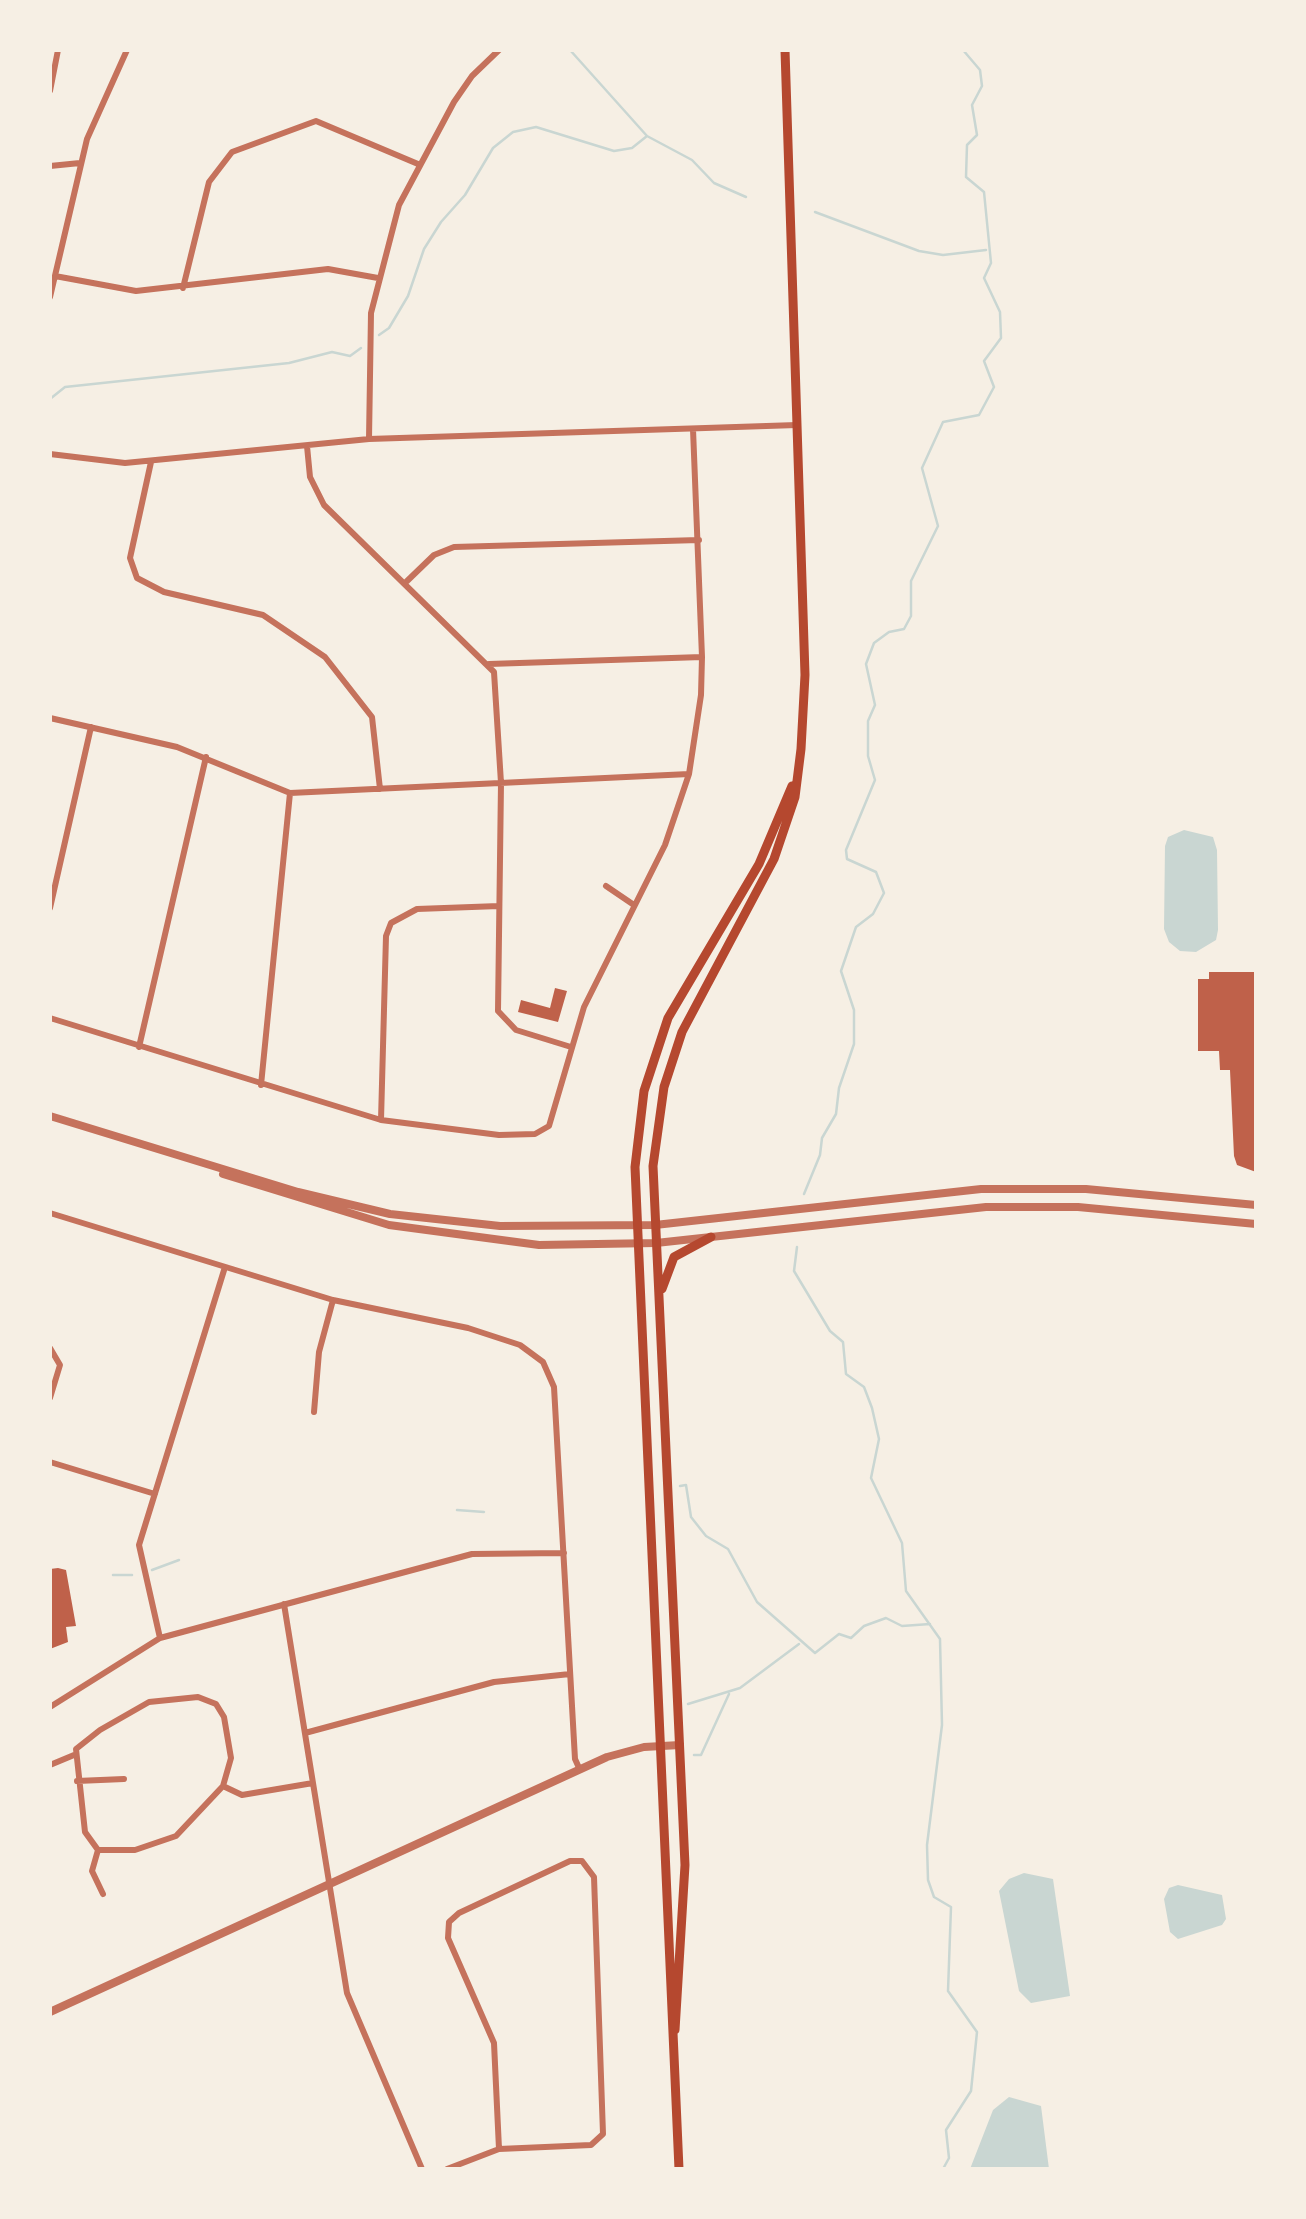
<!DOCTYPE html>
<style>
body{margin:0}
#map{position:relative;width:1306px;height:2219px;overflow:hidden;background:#f6efe4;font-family:"Varela Round",sans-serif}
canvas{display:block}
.frame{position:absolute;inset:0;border:52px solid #f6efe4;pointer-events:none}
</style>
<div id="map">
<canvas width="1306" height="2219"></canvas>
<div class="frame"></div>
</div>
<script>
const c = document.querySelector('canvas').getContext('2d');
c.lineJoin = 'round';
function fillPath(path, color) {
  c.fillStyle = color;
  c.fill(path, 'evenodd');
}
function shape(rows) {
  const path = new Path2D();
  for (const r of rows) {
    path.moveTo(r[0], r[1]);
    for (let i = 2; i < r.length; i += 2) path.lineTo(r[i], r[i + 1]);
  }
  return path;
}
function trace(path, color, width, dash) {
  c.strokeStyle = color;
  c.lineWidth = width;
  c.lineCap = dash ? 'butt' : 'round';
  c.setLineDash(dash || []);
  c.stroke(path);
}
const water = shape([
 [1184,830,1213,837,1217,850,1218,930,1216,940,1196,952,1180,951,1169,942,1164,929,1165,846,1168,837],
 [1024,1873,1053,1879,1070,1996,1031,2003,1019,1991,999,1891,1009,1879],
 [1178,1885,1222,1895,1226,1919,1222,1925,1178,1939,1170,1932,1164,1899,1169,1888],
 [1009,2097,1041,2106,1049,2169,970,2169,993,2110]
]);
const stream = shape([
 [570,50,647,136,692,160,714,183,746,197],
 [815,212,919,251,943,255,986,250],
 [379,335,389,328,408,296,424,249,441,222,465,195,493,148,513,132,536,127,614,151,632,148,647,136],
 [50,399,65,387,289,363,332,352,350,356,361,348],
 [804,1194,820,1155,822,1138,836,1114,839,1088,854,1044,854,1010,841,971,856,927,873,914,884,893,876,872,847,859,846,850,875,780,868,756,868,721,875,705,866,664,874,643,889,632,904,629,911,616,911,581,938,526,922,468,943,422,979,415,994,387,984,361,1001,338,1000,312,984,278,991,263,984,192,966,177,967,145,977,135,972,105,982,86,980,70,963,50],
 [797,1247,794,1271,830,1331,843,1342,846,1374,864,1387,872,1408,879,1439,871,1478,902,1543,906,1591,940,1639,942,1725,927,1845,928,1880,934,1897,951,1907,948,1991,977,2032,971,2091,946,2130,949,2158,943,2169],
 [680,1486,686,1485,691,1517,706,1536,728,1549,757,1602,815,1653,839,1634,851,1638,864,1626,886,1618,902,1626,930,1624],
 [457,1510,484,1512],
 [152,1570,179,1560],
 [113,1575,132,1575],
 [688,1704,740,1688,799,1644],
 [694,1755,701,1755,729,1694]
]);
const building = shape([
 [1209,972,1256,972,1256,1172,1237,1165,1234,1156,1230,1070,1220,1070,1219,1051,1198,1051,1198,979,1209,979],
 [555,988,567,991,558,1022,518,1012,521,1000,550,1008],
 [58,1568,66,1570,76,1626,66,1627,68,1642,50,1649,50,1569]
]);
const minor = shape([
 [50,91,58,50],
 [50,166,80,163],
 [55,276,136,291,328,269,378,278],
 [183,288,209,182,232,152,316,121,418,164],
 [50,297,87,139,127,50],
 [369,439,371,313,399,205,454,102,472,76,499,50],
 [307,446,310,477,324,505,494,672,501,783,498,1011,516,1030,571,1047],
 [50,454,125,463,369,439,797,425],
 [151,462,130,558,137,578,164,592,263,615,325,657,372,717,380,789],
 [405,583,434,555,454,547,699,540],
 [489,664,702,657],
 [50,718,177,747,290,793,689,774],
 [606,886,634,905],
 [50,908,91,727],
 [50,1018,381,1120,499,1135,535,1134,549,1126,584,1007,665,845,689,774,701,695,702,657,693,429],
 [139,1047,206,757],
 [261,1085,290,793],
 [381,1120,386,936,391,923,417,909,499,906],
 [50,1213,333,1300,468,1328,520,1345,543,1362,554,1387,575,1759,580,1770],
 [50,1348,60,1365,50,1398],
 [314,1412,319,1352,333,1300],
 [50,1462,155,1494],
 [284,1604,347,1993,422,2169],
 [160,1638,139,1545,225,1267],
 [50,1707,160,1638,472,1554,564,1553],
 [305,1733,494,1682,570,1674],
 [50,1765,74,1755],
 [77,1781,124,1779],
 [223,1786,242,1795,313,1783],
 [98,1850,85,1832,76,1749,100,1730,149,1702,198,1697,216,1704,224,1717,231,1758,223,1786,176,1836,135,1850,98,1850,92,1871,103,1894],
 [447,2169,499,2149,494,2043,448,1938,449,1922,459,1913,570,1861,582,1861,594,1877,603,2134,591,2145,499,2149]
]);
const tertiary = shape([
 [50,1116,298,1192,390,1214,500,1226,655,1225,981,1189,1086,1189,1256,1205],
 [223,1174,389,1225,539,1245,656,1243,986,1207,1078,1207,1256,1224],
 [50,2012,607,1757,644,1747,680,1745]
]);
const secondary = shape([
 [662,1289,674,1257,711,1237],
 [675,2030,685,1865,653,1166,664,1087,682,1032,774,859,795,797,801,749,805,675,785,50],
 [679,2169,635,1167,644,1091,668,1018,759,864,792,786]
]);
fillPath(water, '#c9d6d2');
trace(stream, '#c9d6d2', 2.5);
fillPath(building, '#bf614a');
trace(minor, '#c5725c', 6);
trace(tertiary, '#c5725c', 8);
trace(secondary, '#b5482f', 9);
</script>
